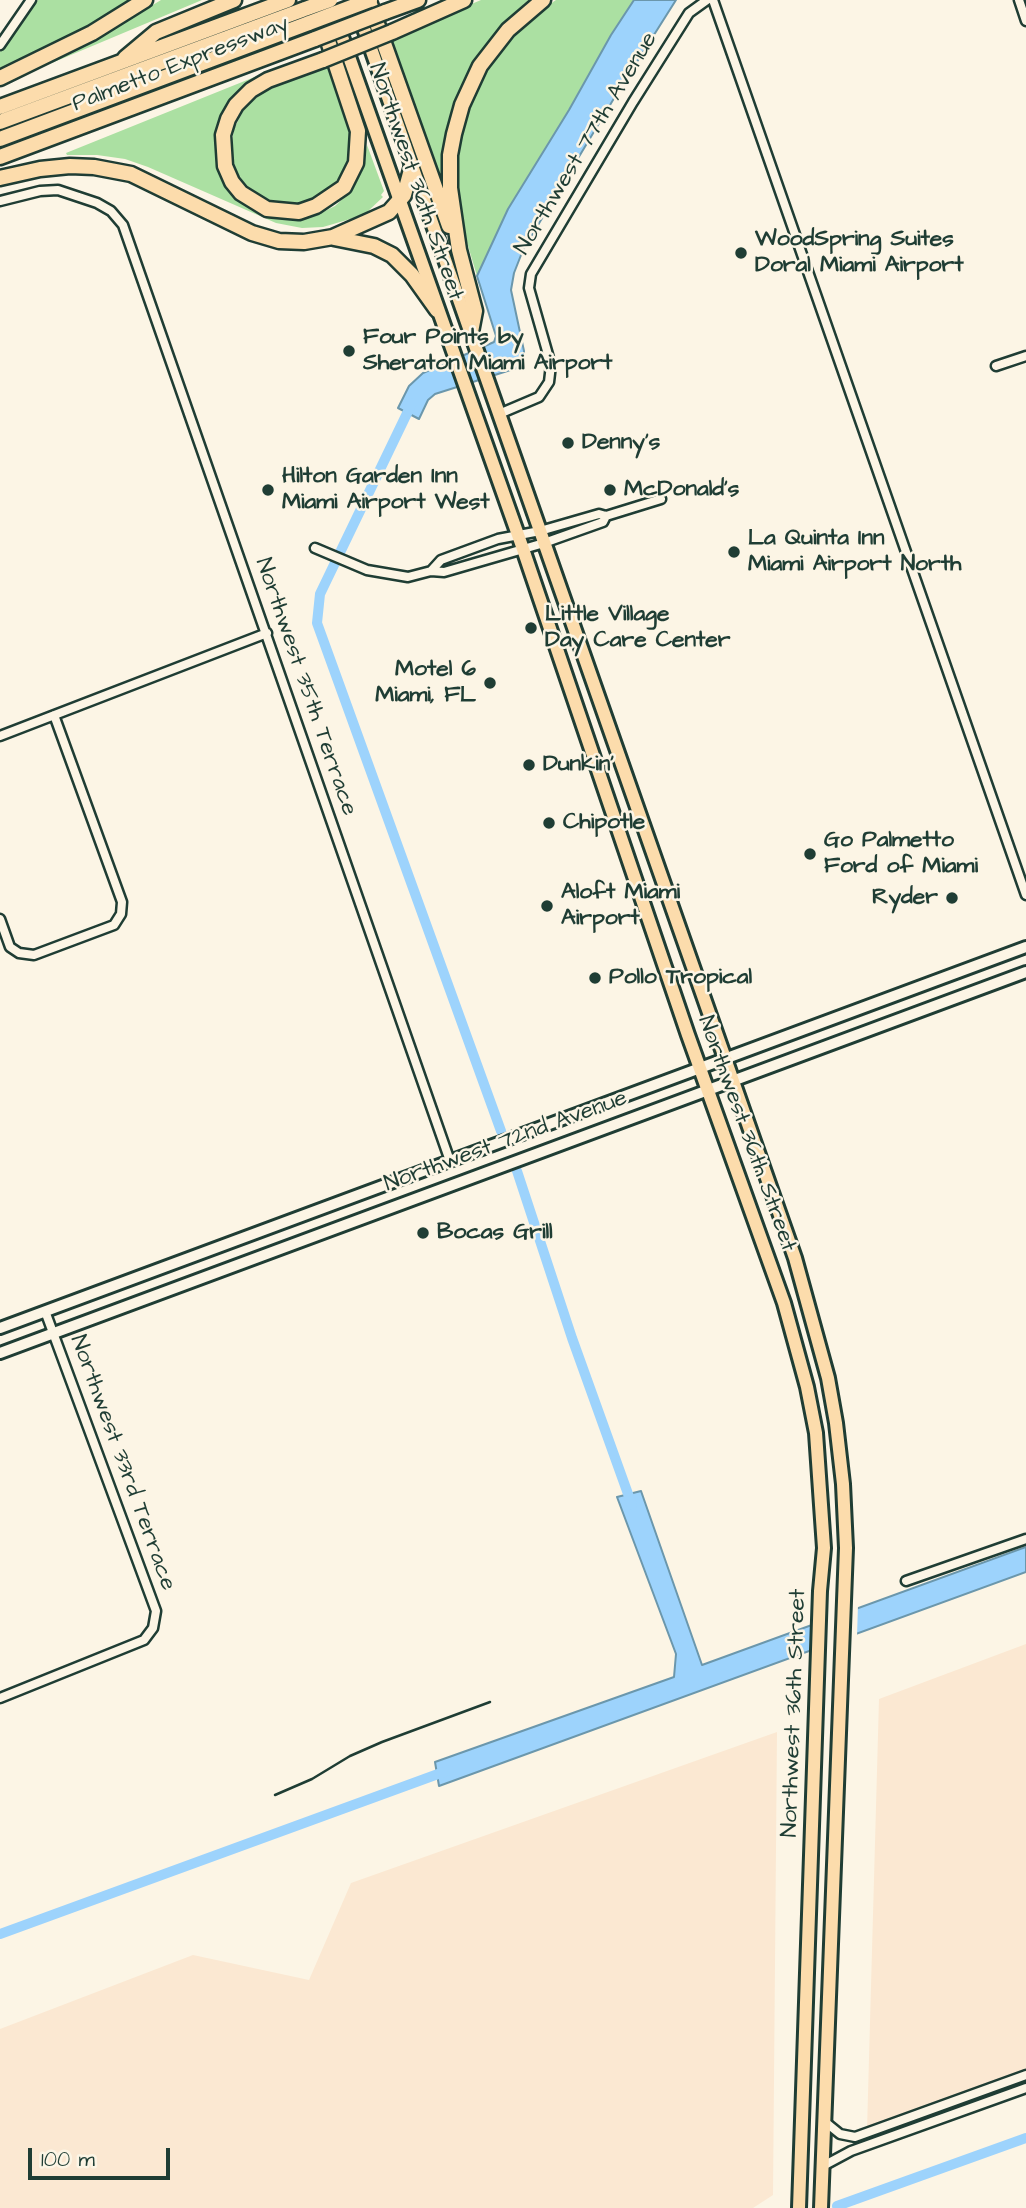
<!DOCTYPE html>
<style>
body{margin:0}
#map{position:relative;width:1026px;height:2208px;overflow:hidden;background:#fcf5e5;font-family:"Architects Daughter",sans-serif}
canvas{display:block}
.scale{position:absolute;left:28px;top:2148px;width:142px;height:32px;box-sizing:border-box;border:4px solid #1f3d34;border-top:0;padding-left:9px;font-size:21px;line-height:24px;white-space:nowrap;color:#1f3d34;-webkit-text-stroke:5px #fcf5e5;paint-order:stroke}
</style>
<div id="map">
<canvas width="1026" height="2208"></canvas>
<div class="scale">100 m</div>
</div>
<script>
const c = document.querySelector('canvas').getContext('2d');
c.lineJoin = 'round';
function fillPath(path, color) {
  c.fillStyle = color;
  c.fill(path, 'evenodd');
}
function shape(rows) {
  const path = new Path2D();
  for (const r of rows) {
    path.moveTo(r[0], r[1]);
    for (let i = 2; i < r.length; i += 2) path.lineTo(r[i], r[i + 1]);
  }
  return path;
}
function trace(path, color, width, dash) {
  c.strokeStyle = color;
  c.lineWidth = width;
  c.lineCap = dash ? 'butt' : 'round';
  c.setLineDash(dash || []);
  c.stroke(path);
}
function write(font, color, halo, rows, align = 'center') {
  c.font = font + ' "Architects Daughter",sans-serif';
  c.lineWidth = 5;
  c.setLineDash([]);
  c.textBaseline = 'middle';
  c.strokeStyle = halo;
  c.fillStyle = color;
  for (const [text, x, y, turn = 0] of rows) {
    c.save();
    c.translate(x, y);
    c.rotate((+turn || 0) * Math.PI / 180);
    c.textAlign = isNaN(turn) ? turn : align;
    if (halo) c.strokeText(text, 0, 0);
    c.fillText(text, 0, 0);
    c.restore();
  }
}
const built = shape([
 [1026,1644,1026,2071,867,2130,879,1699],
 [777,1732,773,2195,753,2208,0,2208,0,2029,193,1955,309,1980,351,1883]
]);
const green = shape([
 [38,0,132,0,117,12,0,69,0,52],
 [161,0,202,0,47,65,44,62,100,37],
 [481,0,529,0,505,21,485,46,466,77,452,106,446,141,443,182,440,183,389,39],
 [556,0,634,0,611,35,569,110,508,209,477,276,466,239,459,197,457,165,462,131,471,104,482,79,499,52,518,30,538,12],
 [327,65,350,132,351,150,344,171,330,189,311,201,291,205,270,203,249,190,235,170,231,149,234,129,245,107,265,91],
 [262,74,263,76,248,84,233,97,224,112,217,130,216,148,219,166,237,198,251,210,274,218,294,220,315,216,335,206,351,191,362,171,367,145,384,191,381,195,383,197,364,215,323,227,302,228,276,223,148,167,125,159,97,155,67,155,66,153]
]);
const water = shape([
 [634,0,676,0,616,95,523,250,514,273,511,290,524,351,524,362,520,367,435,394,428,400,419,419,398,408,409,386,423,373,494,342,496,336,477,276,508,209,569,110,611,35,634,0],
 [641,1491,702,1665,1026,1547,1026,1572,439,1786,435,1762,674,1677,676,1654,617,1497,641,1491]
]);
const pier = shape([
 [858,1604,857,1637,811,1654,812,1621]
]);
const canal = shape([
 [412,403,320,594,317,623,501,1131],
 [517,1171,572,1338,632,1505],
 [0,1934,449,1770],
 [837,2206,1026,2138]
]);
const street = shape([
 [713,0,1026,895],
 [1019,0,1026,21],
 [0,45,31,0],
 [0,201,40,191,58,190,97,203,111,211,123,225,450,1161],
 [996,366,1026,356],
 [499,414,539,397,549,382,551,365,529,288,531,274,633,102,689,13,707,0],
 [315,548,367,570,408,577,431,571,444,572,544,543,603,522,606,516],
 [431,571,441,560,498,539,540,531,599,514,606,516,661,499],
 [0,736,267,633],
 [0,919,10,947,19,953,34,955,114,925,121,914,122,902,54,715],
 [906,1581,1026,1539],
 [0,1698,144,1640,153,1628,156,1611,45,1311],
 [824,2121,840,2134,855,2137,1026,2075],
 [823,2166,851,2151,1026,2088]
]);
const secondary = shape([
 [0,1328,1026,947],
 [0,1353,1026,972]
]);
const primary = shape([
 [354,0,795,1258,828,1378,836,1423,843,1484,846,1548,821,2208],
 [336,20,523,549,688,1035,784,1303,807,1387,816,1433,824,1548,820,1591,799,2208]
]);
const highway = shape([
 [370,4,449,226],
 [317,8,358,131,356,163,344,187,316,206,299,212,267,209,241,193,232,182,225,166,223,135,228,119,236,105,251,90,268,80,323,60],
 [385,12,418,0],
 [392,32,464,0],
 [125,58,156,32,234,0],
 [0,78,92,33,145,0],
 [0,107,288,0],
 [0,122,305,9],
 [0,139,309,23],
 [0,157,315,39],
 [0,178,40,169,70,166,94,167,131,174,252,233,279,241,304,242,333,237,389,212,404,195,412,166],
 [334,238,374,246,392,255,412,275,437,310],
 [471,332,475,311,459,250,450,188,450,155,454,134,462,105,480,66,508,30,543,0]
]);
const rail = shape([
 [275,1795,312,1779,350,1756,382,1742,490,1702]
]);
const highwayBridge = shape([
 [305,9,330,0],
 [309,23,370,0],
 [315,39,385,12],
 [323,60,392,32]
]);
const markers = [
 [741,253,7,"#1f3d34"],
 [349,351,7,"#1f3d34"],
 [568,443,7,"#1f3d34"],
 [268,490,7,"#1f3d34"],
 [610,490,7,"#1f3d34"],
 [734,552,7,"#1f3d34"],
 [531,628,7,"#1f3d34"],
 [490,683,7,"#1f3d34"],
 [529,765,7,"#1f3d34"],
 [549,823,7,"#1f3d34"],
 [810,854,7,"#1f3d34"],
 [952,898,7,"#1f3d34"],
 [547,906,7,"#1f3d34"],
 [595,978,7,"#1f3d34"],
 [423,1233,7,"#1f3d34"]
];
const streetNames = [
 ["Palmetto Expressway",181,65,-21],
 ["Northwest 77th Avenue",587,144,-59],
 ["Northwest 36th Street",415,182,71],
 ["Northwest 35th Terrace",305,687,71],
 ["Northwest 36th Street",746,1134,70],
 ["Northwest 72nd Avenue",506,1142,-20],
 ["Northwest 33rd Terrace",122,1463,70],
 ["Northwest 36th Street",795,1713,-88]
];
const poiNames = [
 ["WoodSpring Suites",755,240],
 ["Doral Miami Airport",755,266],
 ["Four Points by",363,338],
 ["Sheraton Miami Airport",363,364],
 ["Denny's",582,443],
 ["Hilton Garden Inn",282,477],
 ["Miami Airport West",282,503],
 ["McDonald's",624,490],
 ["La Quinta Inn",748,539],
 ["Miami Airport North",748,565],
 ["Little Village",545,615],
 ["Day Care Center",545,641],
 ["Motel 6",476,670,"right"],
 ["Miami, FL",476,696,"right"],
 ["Dunkin'",543,765],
 ["Chipotle",563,823],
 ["Go Palmetto",824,841],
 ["Ford of Miami",824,867],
 ["Aloft Miami",561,893],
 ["Airport",561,919],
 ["Ryder",938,898,"right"],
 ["Pollo Tropical",609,978],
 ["Bocas Grill",437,1233]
];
fillPath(built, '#fbe8d2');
fillPath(green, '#abe0a2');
fillPath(water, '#9dd3fc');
trace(water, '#6b97ac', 2);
fillPath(pier, '#fcf5e5');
trace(canal, '#9dd3fc', 10);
trace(street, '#1f3d34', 13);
trace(secondary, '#1f3d34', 16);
trace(primary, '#1f3d34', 18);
trace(highway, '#1f3d34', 19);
trace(street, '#fcf5e5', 8);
trace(secondary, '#fcf5e5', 10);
trace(primary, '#fcdcac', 12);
trace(highway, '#fcdcac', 14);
trace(rail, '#1f3d34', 2.5);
trace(highwayBridge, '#1f3d34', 19, []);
trace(highwayBridge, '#fcdcac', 14);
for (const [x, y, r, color] of markers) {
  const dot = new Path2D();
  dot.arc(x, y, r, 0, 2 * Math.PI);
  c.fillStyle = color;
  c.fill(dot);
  trace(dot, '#fcf5e5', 2.5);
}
write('23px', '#1f3d34', '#fcf5e5', streetNames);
write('bold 23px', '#1f3d34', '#fcf5e5', poiNames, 'left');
</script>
